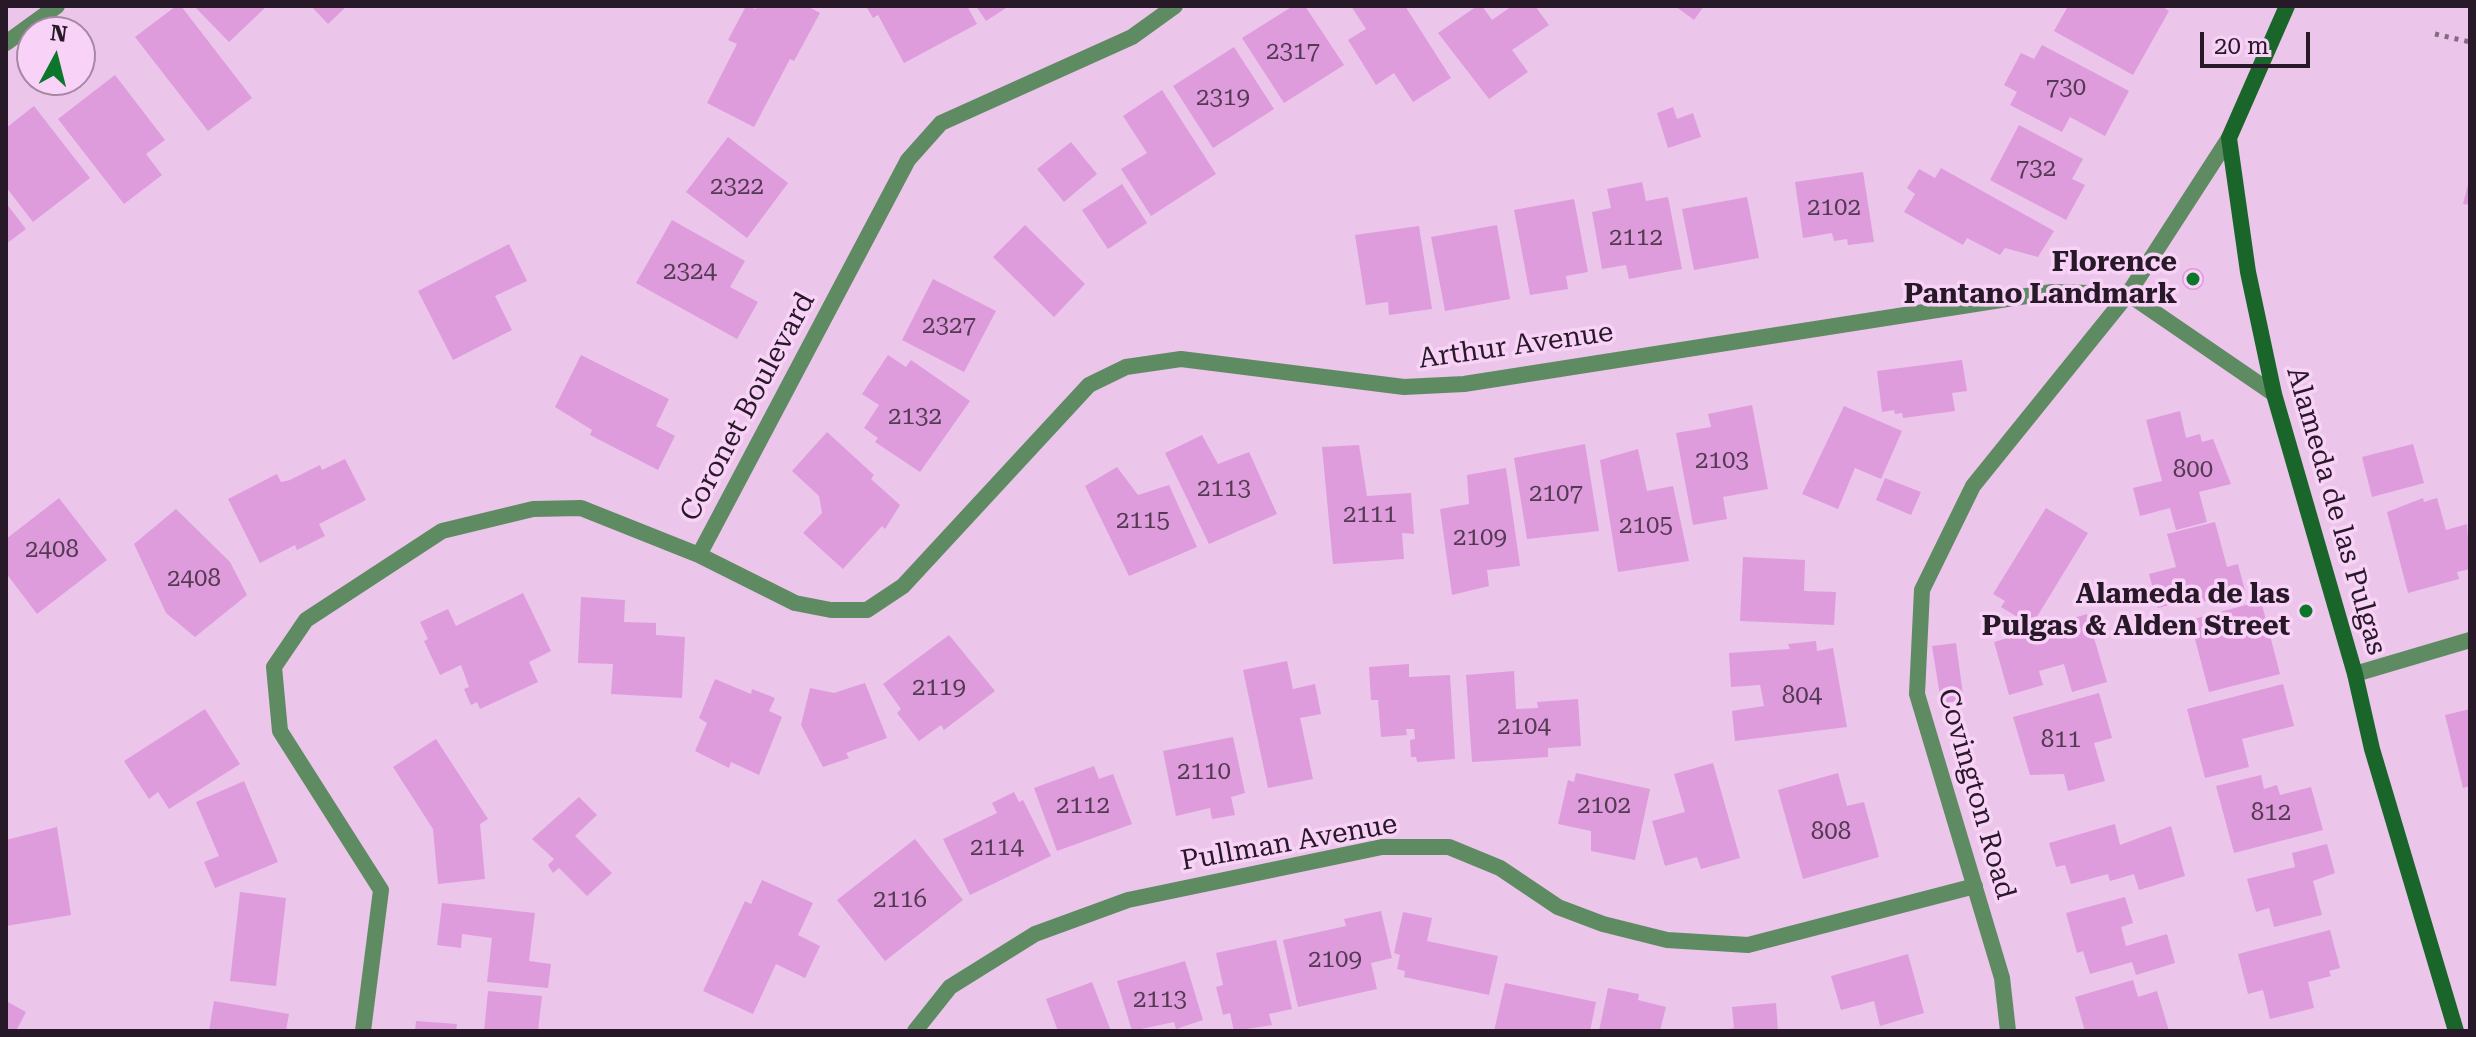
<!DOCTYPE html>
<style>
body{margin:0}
#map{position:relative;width:2476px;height:1037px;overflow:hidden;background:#ecc5eb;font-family:"Roboto Serif",serif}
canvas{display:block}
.frame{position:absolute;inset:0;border:8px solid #271927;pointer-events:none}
.north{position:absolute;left:16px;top:16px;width:80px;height:80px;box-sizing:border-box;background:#f9d2f8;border:2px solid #a588a4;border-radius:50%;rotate:7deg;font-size:22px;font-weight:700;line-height:32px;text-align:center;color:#271927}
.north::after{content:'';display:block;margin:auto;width:28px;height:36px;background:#0c772b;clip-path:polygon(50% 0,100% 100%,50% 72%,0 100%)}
.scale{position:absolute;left:2200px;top:32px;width:110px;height:36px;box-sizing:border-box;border:4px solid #271927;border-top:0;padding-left:10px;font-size:24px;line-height:28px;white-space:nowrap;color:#271927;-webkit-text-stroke:6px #f9d2f8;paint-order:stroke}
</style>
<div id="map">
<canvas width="2476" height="1037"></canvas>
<div class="frame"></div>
<div class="north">N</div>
<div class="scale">20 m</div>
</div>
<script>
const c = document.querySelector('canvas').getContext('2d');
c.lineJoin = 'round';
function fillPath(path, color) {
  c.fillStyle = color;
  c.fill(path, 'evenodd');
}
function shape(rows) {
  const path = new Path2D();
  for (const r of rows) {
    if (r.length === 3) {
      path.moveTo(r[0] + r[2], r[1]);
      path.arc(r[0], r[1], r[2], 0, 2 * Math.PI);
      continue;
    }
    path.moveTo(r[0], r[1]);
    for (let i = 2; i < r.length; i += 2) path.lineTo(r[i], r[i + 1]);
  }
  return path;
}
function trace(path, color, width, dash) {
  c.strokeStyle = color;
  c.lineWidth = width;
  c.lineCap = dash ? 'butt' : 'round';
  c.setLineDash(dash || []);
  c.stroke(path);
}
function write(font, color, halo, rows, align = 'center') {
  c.font = font + ' "Roboto Serif",serif';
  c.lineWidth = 7;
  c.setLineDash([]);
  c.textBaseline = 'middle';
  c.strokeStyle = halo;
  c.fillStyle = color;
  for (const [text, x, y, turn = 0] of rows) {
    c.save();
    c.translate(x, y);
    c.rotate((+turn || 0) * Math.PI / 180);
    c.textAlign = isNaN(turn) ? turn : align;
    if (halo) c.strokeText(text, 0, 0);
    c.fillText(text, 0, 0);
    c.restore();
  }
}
const building = shape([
 [176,6,181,6,252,98,208,131,135,37],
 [194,6,267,6,229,42],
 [311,6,347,6,328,24],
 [746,6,756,9,758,6,807,6,820,13,794,61,790,59,754,127,707,103,737,44,728,40],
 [866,6,967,6,977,24,904,63,878,15,873,18],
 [976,6,1009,6,986,21],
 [1293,6,1305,6,1344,65,1284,103,1242,38],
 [1351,6,1405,6,1451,78,1413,102,1394,73,1376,85,1348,40,1366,29],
 [1477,6,1482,6,1492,20,1512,6,1535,6,1549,25,1512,50,1528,72,1489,99,1438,33],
 [1675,6,1704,6,1694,20],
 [2068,6,2161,6,2169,11,2133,75,2054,31],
 [2042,45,2129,91,2105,136,2070,117,2062,132,2010,105,2017,92,2004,85,2021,53,2034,59],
 [1234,47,1274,109,1213,148,1173,86],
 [115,75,165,140,146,154,162,175,124,204,58,119],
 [1162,90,1216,174,1151,216,1121,169,1147,153,1123,116],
 [34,106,90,178,33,222,6,187,6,128],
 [1673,107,1677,119,1693,113,1701,137,1668,148,1657,113],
 [2019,125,2083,159,2072,179,2085,185,2066,220,1990,180],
 [728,137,788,183,747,238,686,192],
 [1071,142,1097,174,1064,202,1037,169],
 [1941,168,2054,231,2038,257,2005,248,2000,255,1967,238,1963,245,1904,212,1915,194,1907,188,1919,169,1935,178],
 [1863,172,1874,242,1848,245,1847,239,1834,241,1832,233,1803,238,1795,182],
 [2470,177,2470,205,2463,204],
 [1642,182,1646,201,1668,197,1682,269,1629,279,1626,265,1602,269,1592,212,1611,208,1607,189],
 [1122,184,1147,223,1108,249,1082,210],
 [1747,197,1759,258,1694,270,1682,209],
 [1574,199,1588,272,1566,276,1568,289,1530,295,1514,210],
 [6,203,26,229,6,244],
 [672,220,745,261,730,287,758,302,737,339,636,283],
 [1025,225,1085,284,1054,317,993,257],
 [1497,225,1510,299,1445,311,1431,237],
 [1419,226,1432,309,1389,315,1388,302,1366,305,1355,235],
 [509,244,527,281,495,296,512,330,453,360,418,291],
 [2193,279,11],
 [933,279,996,311,964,372,902,340],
 [581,355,669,399,656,426,675,436,658,470,590,435,592,430,555,407],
 [888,355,906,367,911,360,970,401,920,472,875,442,878,438,864,428,879,405,862,394],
 [1962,360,1967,391,1952,393,1955,411,1903,418,1902,413,1895,414,1894,410,1882,412,1877,371],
 [1752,405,1768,489,1723,497,1727,519,1693,525,1676,433,1711,427,1708,414],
 [1844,406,1902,431,1881,479,1855,468,1838,509,1802,494],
 [2180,411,2186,438,2200,434,2202,442,2213,439,2231,484,2199,492,2207,522,2176,530,2170,508,2140,516,2133,488,2162,481,2146,420],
 [827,432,874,475,871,479,900,505,885,529,882,526,843,569,803,533,822,513,819,496,792,471],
 [1202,435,1218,464,1249,452,1277,514,1209,544,1165,453],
 [1585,444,1599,531,1527,539,1514,458],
 [2413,444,2424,483,2372,497,2362,457],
 [1359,445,1367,496,1411,493,1414,534,1402,533,1404,559,1333,564,1322,447],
 [1638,449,1647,491,1673,486,1689,561,1618,572,1600,460],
 [345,459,366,500,319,524,325,536,297,550,295,545,260,563,228,499,277,474,281,482,290,480,320,465,322,470],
 [1117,467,1138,495,1169,485,1197,547,1129,576,1085,486],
 [1506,468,1520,566,1487,570,1489,586,1452,595,1440,509,1469,504,1467,475],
 [1885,478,1921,492,1911,515,1876,500],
 [59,498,107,560,37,614,6,573,6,539],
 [2423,498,2424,502,2437,498,2446,530,2467,524,2470,569,2457,572,2459,579,2408,593,2387,512],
 [2046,508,2088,533,2035,620,2027,615,2024,621,2001,607,2005,601,1993,594],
 [176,509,230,562,247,595,195,637,166,613,134,544],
 [2215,522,2227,567,2238,564,2245,591,2186,606,2184,601,2158,608,2149,574,2176,567,2167,534],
 [1743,557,1805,560,1804,591,1836,592,1834,625,1740,621],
 [523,593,551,651,529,662,538,682,480,709,477,702,471,705,464,689,469,687,461,665,440,675,424,641,428,639,420,622,448,609,456,626],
 [581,597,625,600,624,622,656,623,656,635,685,637,682,698,611,694,613,664,578,663],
 [2261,601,2280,674,2209,692,2190,620],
 [2087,614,2107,682,2072,692,2064,664,2039,671,2043,685,2009,695,1994,642],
 [949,635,995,691,944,730,941,725,919,741,897,713,901,709,883,684],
 [1816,641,1817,651,1833,648,1847,727,1735,741,1732,711,1764,706,1760,685,1731,687,1729,653,1790,649,1788,644],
 [1956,643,1964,702,1941,702,1932,646],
 [1287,661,1293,689,1315,684,1321,714,1300,718,1313,779,1268,788,1243,670],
 [1409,664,1409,677,1450,675,1455,759,1417,762,1416,757,1411,757,1410,740,1415,739,1414,729,1406,729,1407,735,1381,737,1378,700,1371,700,1369,667],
 [1514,671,1516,709,1538,708,1537,702,1578,699,1581,746,1548,748,1548,757,1472,762,1466,675],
 [715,679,751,694,752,689,775,698,769,711,782,717,759,775,731,762,729,768,695,751,707,723,699,718],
 [865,683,887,738,846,753,849,758,823,767,801,725,810,688,834,693],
 [2283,684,2294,726,2242,739,2249,767,2205,778,2187,709],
 [2099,693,2112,738,2094,743,2105,781,2068,791,2064,774,2030,775,2013,717],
 [205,709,240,764,169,809,158,792,149,799,124,761],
 [2470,709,2470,786,2463,788,2445,715],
 [1233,737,1245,793,1231,797,1235,815,1212,819,1210,808,1176,816,1163,751],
 [436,739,488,819,480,824,485,879,438,884,433,829,393,767],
 [1713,763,1740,858,1701,869,1697,857,1665,866,1652,821,1685,812,1674,774],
 [1094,766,1099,779,1113,774,1132,824,1057,851,1034,788],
 [1576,773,1650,789,1635,860,1591,851,1591,831,1558,824,1568,780,1574,782],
 [1838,773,1847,806,1864,802,1879,857,1803,879,1778,790],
 [2261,775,2264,789,2277,785,2280,795,2311,787,2323,830,2234,853,2216,786],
 [244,781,278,862,215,888,204,862,219,856,196,802],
 [1014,792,1019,802,1023,800,1051,856,970,895,943,839,997,813,992,803],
 [579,797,597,815,575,836,612,873,587,896,559,868,553,873,548,865,554,859,532,839],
 [2115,824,2120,845,2171,826,2185,876,2139,890,2134,874,2110,881,2108,874,2071,884,2065,865,2056,867,2049,843],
 [57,827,71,915,6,926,6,840],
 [915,839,963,900,885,961,837,900],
 [2327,844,2335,873,2313,881,2322,915,2274,927,2269,908,2256,912,2247,879,2295,867,2292,853],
 [762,880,813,903,798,935,820,946,805,978,776,964,753,1014,703,991,745,901,751,904],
 [240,892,286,898,276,986,230,981],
 [2125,897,2133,923,2121,927,2126,946,2167,934,2175,963,2136,975,2132,962,2090,974,2083,951,2077,953,2066,913],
 [442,903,535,913,529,961,551,964,548,988,487,982,492,938,462,934,461,948,437,945],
 [1381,911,1392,958,1371,963,1377,989,1298,1007,1283,940,1346,926,1344,919],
 [1403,912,1432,918,1427,941,1498,956,1489,995,1404,977,1405,971,1397,969,1400,955,1394,953],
 [2330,930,2340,968,2329,971,2331,976,2308,982,2314,1008,2270,1019,2263,990,2248,994,2238,954],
 [1276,940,1292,1009,1269,1014,1272,1025,1234,1031,1230,1013,1223,1015,1216,987,1223,985,1216,953],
 [1908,954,1924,1013,1880,1026,1874,1001,1841,1010,1831,976],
 [1185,961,1203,1020,1176,1029,1174,1022,1132,1031,1117,981],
 [2133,980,2138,997,2157,991,2169,1031,2085,1031,2075,997],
 [1092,982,1111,1031,1058,1031,1046,999],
 [1505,983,1596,1002,1590,1031,1494,1031],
 [1608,988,1639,994,1638,1000,1666,1007,1660,1031,1599,1031],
 [488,991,542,996,538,1031,484,1031],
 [6,1001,26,1012,16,1031,6,1031],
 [214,1001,289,1014,286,1031,209,1031],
 [1776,1003,1778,1031,1719,1031,1734,1028,1732,1007],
 [416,1021,457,1024,456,1031,415,1031]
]);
const path = shape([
 [2435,34,2470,42]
]);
const minor = shape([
 [6,43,57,6],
 [699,555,908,160,941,123,1132,37,1175,6],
 [2355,674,2470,640],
 [363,1031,381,890,280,731,274,667,306,620,442,531,533,509,581,508,699,555,795,603,831,610,867,610,903,586,1089,385,1126,367,1181,359,1404,387,1464,384,2052,292,2128,294,2274,394],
 [915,1031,950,987,1035,934,1128,900,1382,847,1449,847,1500,868,1558,907,1603,924,1667,940,1748,945,1975,886],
 [2008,1031,2002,978,1917,694,1922,590,1973,486,2128,294,2229,138]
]);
const secondary = shape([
 [2287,6,2229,138,2248,272,2274,394,2355,674,2372,749,2456,1031]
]);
const markers = [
 [2193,279,8,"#0c772b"],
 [2306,611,8,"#0c772b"]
];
const numberNames = [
 ["2317",1293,52],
 ["730",2066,88],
 ["2319",1223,98],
 ["732",2036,169],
 ["2322",737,187],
 ["2102",1834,208],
 ["2112",1636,238],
 ["2324",690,272],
 ["2327",949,326],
 ["2132",915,417],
 ["2103",1722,461],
 ["800",2193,470],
 ["2113",1224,489],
 ["2107",1556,494],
 ["2111",1370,515],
 ["2115",1143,521],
 ["2105",1646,526],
 ["2109",1480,538],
 ["2408",52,550],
 ["2408",194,579],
 ["2119",939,688],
 ["804",1802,696],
 ["2104",1524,727],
 ["811",2061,740],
 ["2110",1204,772],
 ["2112",1083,806],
 ["2102",1604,806],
 ["812",2271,813],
 ["808",1831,832],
 ["2114",997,848],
 ["2116",900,900],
 ["2109",1335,960],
 ["2113",1160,1000]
];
const poiNames = [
 ["Florence",2177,263],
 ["Pantano Landmark",2177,295],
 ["Alameda de las",2290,595],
 ["Pulgas & Alden Street",2290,627]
];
const streetNames = [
 ["Arthur Avenue",1516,346,-8],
 ["Coronet Boulevard",748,407,-62],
 ["Alameda de las Pulgas",2336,511,74],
 ["Covington Road",1976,794,74],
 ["Pullman Avenue",1289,843,-10]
];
fillPath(building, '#de9cdd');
trace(path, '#846a83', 5, [4, 6]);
trace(minor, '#5e8b62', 16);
trace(secondary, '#1a662a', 16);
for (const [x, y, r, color] of markers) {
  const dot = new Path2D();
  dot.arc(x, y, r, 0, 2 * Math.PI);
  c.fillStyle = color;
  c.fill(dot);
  trace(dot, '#f9d2f8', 3);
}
write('24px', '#553a54', null, numberNames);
write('bold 28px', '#271927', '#f9d2f8', poiNames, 'right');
write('28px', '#271927', '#f9d2f8', streetNames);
</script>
